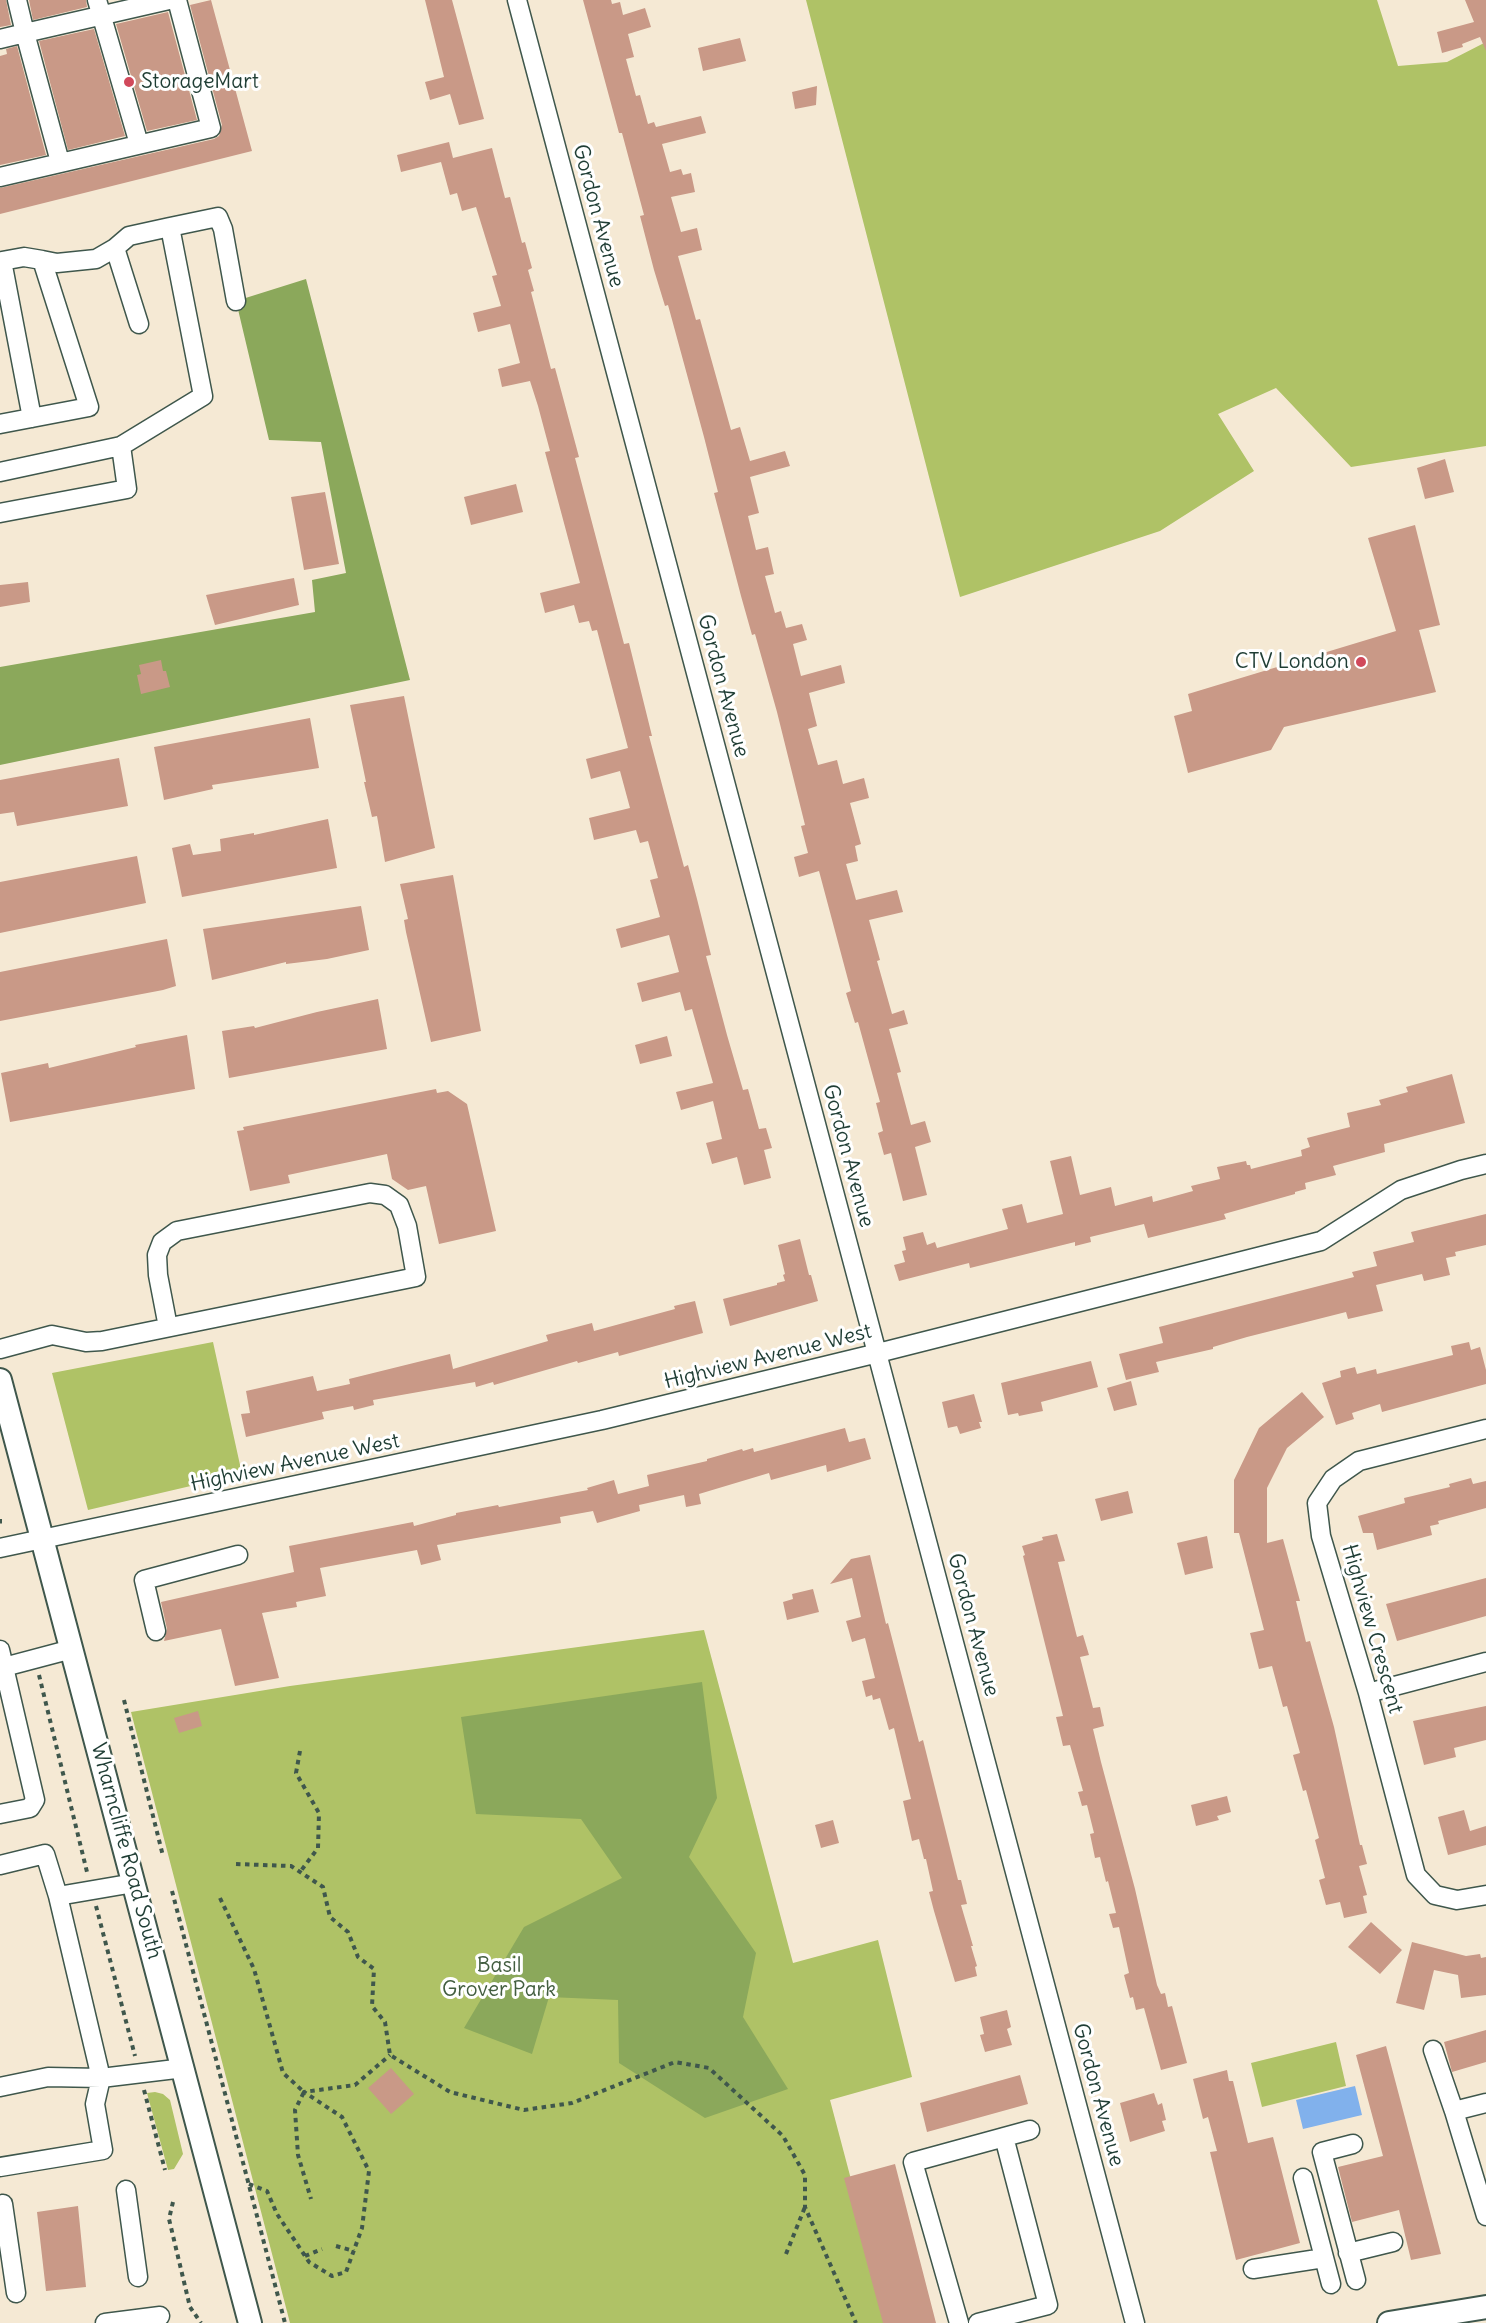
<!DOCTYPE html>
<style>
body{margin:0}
canvas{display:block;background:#f5e9d4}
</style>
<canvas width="1486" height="2323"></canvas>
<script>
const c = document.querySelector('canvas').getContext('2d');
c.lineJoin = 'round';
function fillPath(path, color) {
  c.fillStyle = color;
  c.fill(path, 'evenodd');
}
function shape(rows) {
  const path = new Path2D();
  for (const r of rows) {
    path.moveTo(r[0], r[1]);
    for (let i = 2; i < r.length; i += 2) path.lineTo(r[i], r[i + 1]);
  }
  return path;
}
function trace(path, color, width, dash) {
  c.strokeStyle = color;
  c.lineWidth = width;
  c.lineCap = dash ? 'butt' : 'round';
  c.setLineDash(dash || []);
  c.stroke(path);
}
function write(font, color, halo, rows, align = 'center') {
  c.font = font + ' Delius,sans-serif';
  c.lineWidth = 6;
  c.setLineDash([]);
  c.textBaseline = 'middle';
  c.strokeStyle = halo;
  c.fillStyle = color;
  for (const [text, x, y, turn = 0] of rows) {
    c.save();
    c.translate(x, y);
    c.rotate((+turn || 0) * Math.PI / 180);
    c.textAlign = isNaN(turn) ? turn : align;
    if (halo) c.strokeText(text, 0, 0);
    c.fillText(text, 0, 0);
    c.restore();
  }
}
const green = shape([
 [806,0,1377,0,1398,66,1447,62,1486,42,1486,446,1351,467,1276,388,1218,414,1254,471,1160,531,960,597],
 [213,1342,242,1474,88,1510,52,1373],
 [704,1630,793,1963,878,1940,912,2077,830,2100,889,2323,290,2323,131,1712,290,1686],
 [1336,2042,1346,2086,1262,2107,1251,2063],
 [155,2092,163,2094,170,2100,183,2154,174,2169,168,2170,147,2093]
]);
const forest = shape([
 [306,279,410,680,0,765,0,667,315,612,312,580,346,573,321,442,269,440,236,301],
 [702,1682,717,1798,689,1857,756,1953,743,2017,788,2089,705,2118,619,2063,618,2000,549,1997,532,2054,464,2028,524,1927,622,1878,581,1819,476,1814,461,1717]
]);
const water = shape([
 [1355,2086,1362,2115,1303,2129,1296,2100]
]);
const building = shape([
 [0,0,6,0,11,25,0,27],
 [29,0,86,0,87,7,33,20],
 [211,0,252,151,0,214,0,188,214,139,219,136,222,125,190,5],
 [425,0,452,0,484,119,459,125,450,94,430,100,425,82,444,77],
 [583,0,611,0,612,4,620,2,623,15,645,8,651,27,628,34,634,57,626,59,636,96,640,95,648,124,654,122,656,127,701,116,706,133,662,144,670,172,681,169,683,175,691,173,695,192,671,197,681,232,697,228,702,250,678,256,696,320,700,319,731,430,740,427,750,461,785,451,790,466,750,477,759,513,748,516,756,550,768,547,774,574,765,576,775,613,781,611,786,628,802,624,807,640,793,644,801,676,841,665,845,683,809,693,817,726,808,729,818,765,837,760,843,784,864,778,869,798,850,803,861,844,855,846,858,861,846,864,856,900,897,890,903,912,869,920,880,960,877,961,892,1014,904,1010,908,1024,889,1029,901,1072,897,1073,911,1125,925,1121,931,1142,915,1147,927,1195,903,1201,891,1153,884,1155,878,1133,883,1131,876,1103,880,1102,858,1022,855,1023,846,993,851,991,819,871,799,877,794,857,808,853,801,826,805,825,777,712,755,634,752,635,741,596,714,493,718,492,704,437,668,305,665,306,654,270,640,216,644,215,622,133,619,133],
 [1465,0,1486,0,1486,51,1480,37,1462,44,1463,47,1442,53,1437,32,1474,22],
 [168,12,197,120,147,131,116,24],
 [94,29,125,136,68,150,39,41],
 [740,38,746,61,703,71,698,48],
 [17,46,46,155,0,165,0,56,7,54,6,49],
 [817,86,816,105,795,109,792,92],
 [449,142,453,158,492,148,505,198,510,197,522,243,525,242,532,268,528,270,534,291,531,292,551,369,555,368,579,457,575,458,624,644,629,643,652,736,649,736,684,867,688,865,697,899,711,955,706,956,727,1035,743,1090,748,1089,759,1129,766,1128,772,1148,764,1150,771,1178,744,1185,737,1157,712,1164,706,1143,722,1139,713,1101,681,1110,676,1092,713,1083,692,1009,685,1011,680,992,642,1002,637,983,679,972,669,935,621,948,616,929,660,917,650,880,658,878,648,841,640,843,636,830,594,840,589,818,630,808,620,771,591,779,586,759,628,748,597,630,592,631,589,621,579,623,574,605,545,613,540,593,580,583,545,452,550,451,538,406,530,381,502,387,498,369,520,363,510,324,478,332,473,313,501,306,492,276,497,275,476,207,462,211,457,193,450,195,441,162,401,172,397,155],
 [1445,459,1454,492,1425,499,1417,468],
 [516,484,523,512,471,525,464,497],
 [325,492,339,564,304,570,291,497],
 [1415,525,1440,625,1419,630,1436,692,1284,727,1271,750,1188,773,1174,716,1192,711,1188,694,1396,631,1368,538],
 [294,578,299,605,215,625,206,595],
 [28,582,30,602,0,607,0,585],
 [161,660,163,671,166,671,170,687,141,694,137,675,141,674,139,665],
 [404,696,435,848,385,862,377,816,372,817,364,782,366,782,350,705],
 [310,718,319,768,212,785,213,789,164,800,154,747],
 [119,758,128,806,17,826,14,812,0,814,0,780],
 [328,819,337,868,182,897,172,848,190,844,193,855,221,851,220,839,254,833,254,835],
 [137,856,146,903,0,933,0,882],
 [453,875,481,1031,431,1042,406,932,404,920,408,919,400,884],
 [361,906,369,950,327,959,286,964,286,962,212,980,203,929],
 [167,939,176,986,163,990,0,1021,0,972],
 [378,999,387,1049,229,1078,222,1031,254,1026,255,1028,317,1012],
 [187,1035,195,1089,10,1122,1,1073,48,1063,49,1068,136,1047,135,1045],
 [667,1036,672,1056,640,1064,635,1045],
 [1452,1074,1465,1123,1384,1144,1385,1152,1333,1166,1336,1175,1305,1183,1306,1189,1295,1192,1295,1194,1224,1214,1226,1219,1148,1238,1144,1224,1090,1237,1091,1242,1075,1246,1075,1242,970,1268,969,1263,899,1281,894,1265,905,1262,902,1251,906,1250,903,1237,923,1232,927,1245,935,1242,937,1248,1008,1229,1002,1209,1022,1204,1027,1223,1063,1214,1050,1161,1071,1156,1080,1195,1111,1187,1115,1206,1152,1196,1153,1202,1193,1191,1191,1186,1220,1179,1217,1167,1246,1161,1247,1165,1250,1165,1251,1169,1302,1156,1301,1150,1310,1147,1307,1138,1350,1127,1347,1113,1381,1105,1379,1100,1408,1092,1406,1087],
 [436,1089,437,1093,448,1091,467,1104,496,1231,439,1244,426,1186,408,1190,392,1179,387,1154,288,1175,290,1183,250,1191,237,1131,244,1130,243,1127],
 [1486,1214,1486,1245,1455,1252,1456,1256,1446,1258,1450,1275,1424,1281,1422,1274,1376,1285,1383,1311,1348,1319,1346,1312,1247,1337,1213,1347,1213,1349,1156,1362,1159,1372,1126,1380,1119,1354,1163,1343,1159,1327,1354,1277,1352,1272,1377,1266,1373,1252,1414,1242,1411,1232],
 [800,1239,809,1275,811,1275,818,1301,730,1326,723,1299,777,1285,777,1283,785,1281,783,1275,785,1274,778,1245],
 [695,1301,703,1333,619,1356,618,1352,578,1363,577,1361,494,1385,493,1382,476,1387,475,1382,373,1400,374,1405,354,1410,353,1406,322,1412,324,1419,246,1437,241,1414,250,1413,246,1391,313,1376,317,1391,350,1384,349,1379,450,1354,453,1369,548,1341,546,1335,592,1323,594,1331,675,1309,674,1306],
 [1469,1342,1471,1350,1480,1347,1486,1370,1486,1384,1382,1412,1380,1404,1352,1413,1354,1419,1336,1425,1322,1383,1341,1377,1340,1371,1355,1367,1357,1374,1376,1369,1377,1374,1453,1355,1451,1346],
 [1091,1361,1098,1387,1041,1402,1043,1411,1019,1416,1018,1413,1008,1415,1001,1383],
 [1131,1381,1137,1405,1114,1411,1107,1388],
 [1302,1392,1324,1417,1287,1448,1267,1488,1267,1543,1283,1539,1300,1601,1296,1601,1306,1642,1310,1641,1334,1727,1360,1845,1362,1845,1367,1864,1359,1866,1367,1895,1363,1896,1367,1913,1344,1918,1340,1902,1326,1905,1319,1880,1325,1878,1315,1840,1319,1838,1306,1790,1303,1791,1293,1755,1300,1753,1287,1706,1283,1707,1272,1666,1259,1669,1250,1633,1264,1630,1239,1533,1234,1533,1234,1480,1259,1428],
 [974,1394,982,1422,979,1422,981,1428,960,1434,957,1426,948,1428,942,1402],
 [845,1428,849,1442,865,1438,871,1459,827,1472,826,1465,771,1480,769,1473,699,1494,701,1504,686,1507,684,1495,639,1505,640,1511,597,1523,593,1511,560,1517,561,1523,437,1545,441,1560,421,1565,417,1550,320,1568,326,1596,296,1602,297,1607,262,1613,279,1678,235,1686,221,1629,164,1641,167,1629,161,1602,294,1572,289,1546,413,1522,414,1526,456,1515,456,1513,498,1505,499,1507,588,1490,587,1488,614,1480,618,1494,649,1486,647,1475,707,1461,707,1459,742,1449,743,1451,753,1448,754,1452],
 [1471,1478,1473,1484,1486,1481,1486,1508,1438,1521,1439,1524,1430,1526,1432,1535,1377,1550,1373,1533,1363,1533,1358,1516,1405,1503,1404,1498,1450,1487,1449,1484],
 [1128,1491,1133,1513,1101,1521,1095,1499],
 [1057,1534,1065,1561,1058,1562,1077,1637,1083,1635,1089,1655,1080,1657,1093,1708,1100,1707,1104,1726,1093,1729,1101,1762,1135,1889,1157,1985,1161,1994,1165,1993,1168,2007,1172,2006,1187,2063,1161,2070,1144,2008,1136,2010,1133,1997,1130,1998,1124,1975,1129,1973,1119,1927,1113,1928,1109,1914,1116,1913,1108,1881,1106,1882,1100,1857,1095,1858,1090,1834,1094,1833,1087,1805,1082,1806,1078,1792,1083,1791,1070,1745,1063,1746,1056,1717,1063,1716,1023,1556,1025,1555,1022,1546,1043,1540,1042,1537],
 [1207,1536,1213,1568,1185,1575,1177,1543],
 [870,1555,886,1624,888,1623,919,1742,923,1740,958,1880,961,1880,967,1904,961,1905,973,1946,971,1946,977,1966,975,1967,977,1976,955,1982,934,1911,929,1892,933,1891,926,1859,924,1859,919,1839,912,1841,903,1801,911,1799,894,1728,889,1730,880,1698,873,1700,872,1695,866,1697,862,1681,875,1678,865,1638,852,1642,846,1621,861,1617,852,1578,830,1584,851,1559],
 [1486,1578,1486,1616,1397,1641,1386,1604],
 [813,1589,819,1612,787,1620,783,1602,793,1599,792,1594],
 [1486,1706,1486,1740,1454,1748,1456,1757,1424,1765,1413,1721],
 [198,1711,202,1726,179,1733,174,1718],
 [1227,1796,1231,1812,1217,1816,1219,1820,1196,1826,1191,1805],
 [1464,1810,1470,1831,1486,1826,1486,1845,1448,1855,1438,1817],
 [833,1820,839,1843,821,1848,815,1825],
 [1371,1922,1402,1950,1380,1974,1348,1947],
 [1412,1942,1466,1956,1480,1954,1481,1958,1486,1957,1486,1995,1461,1998,1458,1975,1434,1970,1424,2010,1396,2003],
 [1007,2010,1011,2027,1007,2029,1012,2045,985,2052,980,2035,984,2034,980,2017],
 [1486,2030,1486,2062,1452,2072,1444,2042],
 [1386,2046,1441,2254,1411,2260,1399,2210,1352,2222,1338,2167,1383,2156,1356,2055],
 [391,2068,414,2094,391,2114,368,2088],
 [1227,2070,1229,2081,1233,2081,1248,2143,1273,2137,1300,2243,1236,2260,1210,2152,1217,2151,1208,2117,1203,2119,1193,2079],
 [1020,2075,1028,2104,927,2132,920,2103],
 [1154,2093,1158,2105,1162,2103,1166,2120,1162,2121,1165,2131,1130,2142,1120,2103],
 [895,2164,936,2323,883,2323,844,2178],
 [78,2206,86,2287,46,2291,37,2212]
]);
const path = shape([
 [0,1519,0,1524],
 [39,1675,87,1872],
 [124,1700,163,1856],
 [300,1751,296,1773,319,1813,318,1848,300,1872],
 [236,1864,291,1866,323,1887,330,1917,348,1932,358,1957,374,1969,372,2006,385,2022,390,2055,450,2092,524,2110,572,2103,675,2062,709,2068,783,2136,805,2175,805,2207,856,2323],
 [172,1891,285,2323],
 [220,1898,254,1969,283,2073,304,2092,295,2110,298,2155,311,2199],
 [96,1906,135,2056],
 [144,2090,165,2170],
 [249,2184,267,2191,277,2214,309,2262,332,2276,346,2272,362,2228,369,2171,342,2117,304,2092,355,2085,390,2055],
 [173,2202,169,2219,190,2307,201,2323],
 [336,2246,354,2251],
 [786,2254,805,2207],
 [305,2256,322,2249]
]);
const minor = shape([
 [97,0,139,144],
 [517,0,1135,2323],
 [0,39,25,33,17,0],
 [60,162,25,33,169,0],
 [0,177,211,128,177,0],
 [170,227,218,217,223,229,236,301],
 [115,248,139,324],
 [32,418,2,261,24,257,42,260],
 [0,424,89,407,42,260,57,263,96,259,115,248,129,236,170,227,203,396,121,446,127,489,0,513],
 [0,472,121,446],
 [0,1349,52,1335,86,1342,102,1341,416,1277,407,1226,399,1205,385,1195,370,1193,177,1231,162,1242,157,1255,158,1275,168,1327],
 [1486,1429,1359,1461,1333,1479,1317,1503,1321,1536,1368,1693,1416,1875,1435,1895,1457,1900,1486,1895],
 [0,1548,602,1420,878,1353,1321,1241,1401,1190,1461,1170,1486,1164],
 [156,1631,144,1580,238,1555],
 [0,1650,35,1800,30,1808,0,1814],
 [0,1668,72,1649],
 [1368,1693,1486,1662],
 [0,1865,45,1854,58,1896,134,1883],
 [1433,2050,1454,2111],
 [0,2087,48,2077,101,2078,184,2068],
 [1486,2103,1454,2111,1486,2216],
 [1353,2144,1322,2152,1356,2280],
 [0,2167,103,2150,95,2104,101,2078,58,1896],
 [1303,2178,1331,2284],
 [126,2190,138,2277],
 [3,2204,16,2293],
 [1348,2253,1393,2242],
 [1253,2269,1324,2258],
 [105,2323,160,2316],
 [959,2323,913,2162,1030,2130],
 [978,2323,1048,2305,1004,2137]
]);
const major = shape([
 [0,1380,250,2323],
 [1389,2323,1486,2307]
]);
const markers = [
 [129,82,6,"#d1495b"],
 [1361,662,6,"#d1495b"]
];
const poiNames = [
 ["StorageMart",141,82],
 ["CTV London",1349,662,"right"]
];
const streetNames = [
 ["Gordon Avenue",598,216,75],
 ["Gordon Avenue",723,686,75],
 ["Gordon Avenue",848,1156,75],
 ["Highview Avenue West",768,1357,-14],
 ["Highview Avenue West",295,1463,-12],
 ["Gordon Avenue",973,1625,75],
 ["Highview Crescent",1372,1629,74],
 ["Wharncliffe Road South",126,1851,75],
 ["Gordon Avenue",1098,2095,75]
];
const parkNames = [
 ["Basil",499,1966],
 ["Grover Park",499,1990]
];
fillPath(green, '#afc266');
fillPath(forest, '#8ba85b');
fillPath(water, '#81b1ec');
fillPath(building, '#c99987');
trace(minor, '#3f574c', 21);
trace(major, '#3f574c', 26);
trace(path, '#3f574c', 4, [4.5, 4.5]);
trace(minor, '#fff', 18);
trace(major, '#fff', 22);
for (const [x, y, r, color] of markers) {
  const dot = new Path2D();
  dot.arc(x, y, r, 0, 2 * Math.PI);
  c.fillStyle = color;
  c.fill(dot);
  trace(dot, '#fff', 2);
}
write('21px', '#1f3d34', '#fff', poiNames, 'left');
write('21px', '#1f3d34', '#fff', streetNames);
write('21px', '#435e40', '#fff', parkNames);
</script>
